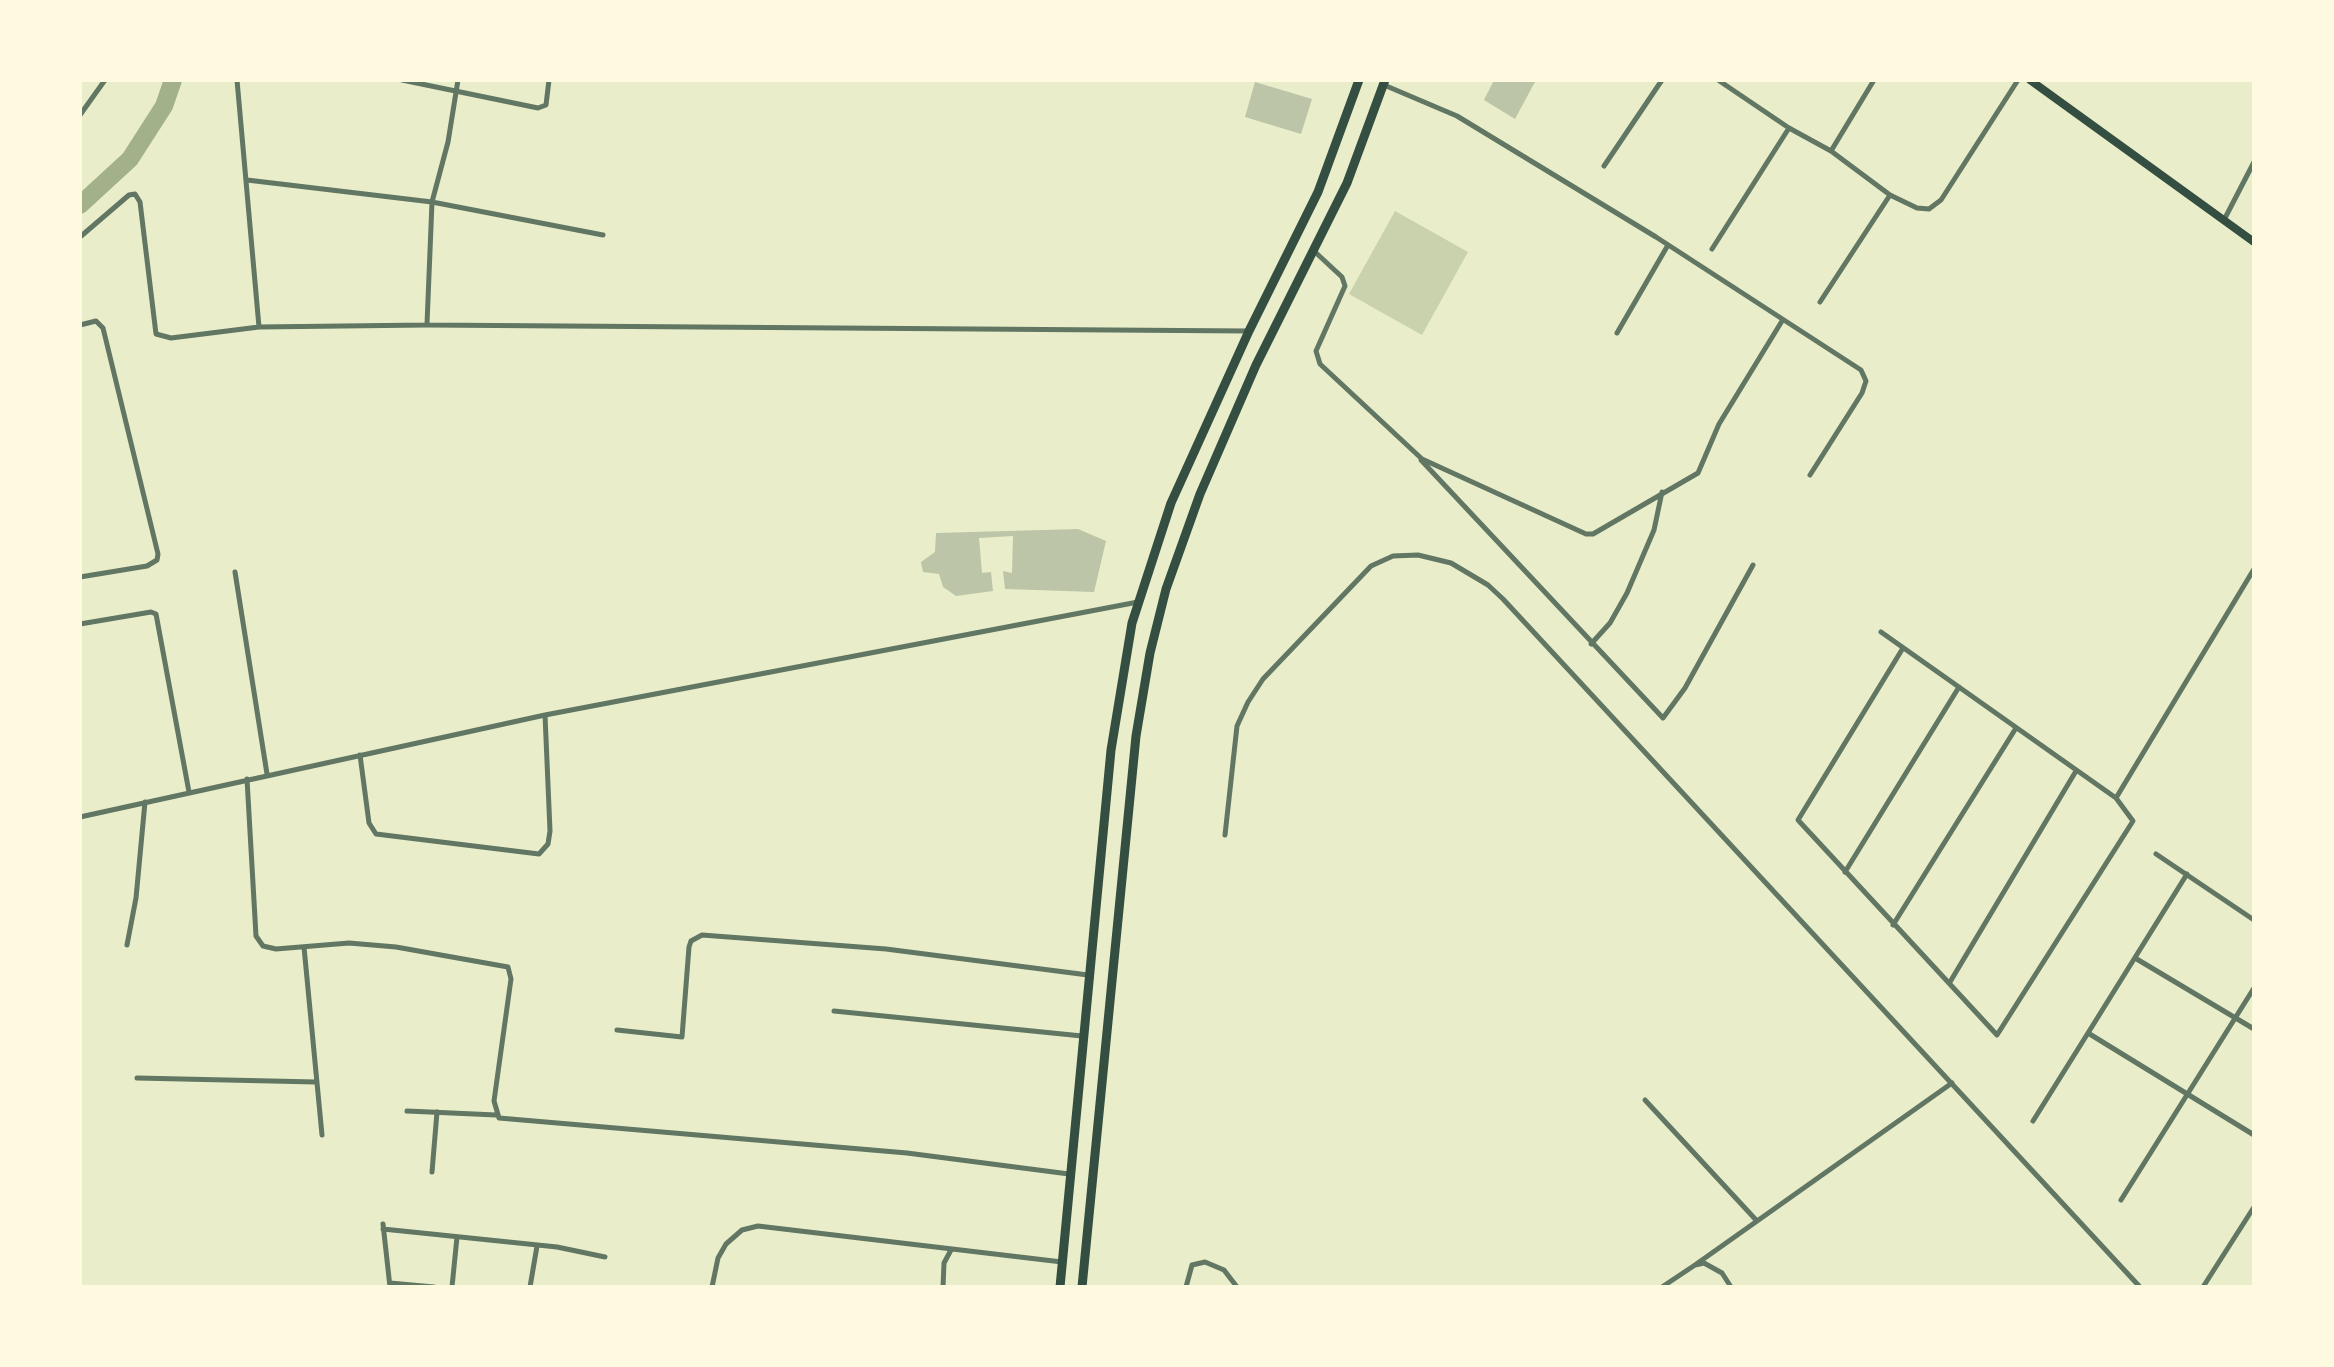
<!DOCTYPE html>
<style>
body{margin:0}
#map{position:relative;width:2334px;height:1367px;overflow:hidden;background:#e9edc9;font-family:Roboto,sans-serif}
canvas{display:block}
.frame{position:absolute;inset:0;border:82px solid #fefae0;pointer-events:none}
</style>
<div id="map">
<canvas width="2334" height="1367"></canvas>
<div class="frame"></div>
</div>
<script>
const c = document.querySelector('canvas').getContext('2d');
c.lineJoin = 'round';
function fillPath(path, color) {
  c.fillStyle = color;
  c.fill(path, 'evenodd');
}
function shape(rows) {
  const path = new Path2D();
  for (const r of rows) {
    path.moveTo(r[0], r[1]);
    for (let i = 2; i < r.length; i += 2) path.lineTo(r[i], r[i + 1]);
  }
  return path;
}
function trace(path, color, width, dash) {
  c.strokeStyle = color;
  c.lineWidth = width;
  c.lineCap = dash ? 'butt' : 'round';
  c.setLineDash(dash || []);
  c.stroke(path);
}
const green = shape([
 [1395,211,1468,252,1422,335,1349,294]
]);
const river = shape([
 [80,205,130,159,164,106,173,80]
]);
const building = shape([
 [1494,80,1536,80,1515,119,1484,100],
 [1255,82,1312,99,1301,134,1245,117],
 [1078,529,1106,541,1094,592,1005,589,1003,571,1012,573,1013,536,979,538,982,573,991,572,993,591,956,596,943,587,939,574,923,572,921,562,935,552,936,533]
]);
const minor = shape([
 [237,80,259,327,427,325,1248,331],
 [402,80,538,108,546,105,549,80],
 [1718,80,1789,128,1831,151,1890,195,1917,208,1929,209,1941,200,2018,80],
 [1384,85,1457,116,1656,237,1861,370,1866,381,1862,393,1810,475],
 [80,115,105,80],
 [1831,151,1874,80],
 [1604,166,1662,80],
 [247,180,432,202,603,235],
 [2224,220,2254,162],
 [80,237,129,195,135,194,140,202,156,334,171,338,259,327],
 [1712,249,1789,128],
 [1314,251,1342,277,1345,286,1316,351,1320,364,1422,459,1586,534,1593,534,1698,473,1719,424,1782,321],
 [1820,302,1890,195],
 [427,324,432,202,448,142,458,80],
 [80,325,96,321,103,328,158,554,157,560,147,566,80,577],
 [1617,333,1668,245],
 [1421,460,1663,718,1685,688,1753,565],
 [235,572,267,774],
 [80,624,151,612,156,614,189,792],
 [1881,632,2116,798,2254,569],
 [1591,644,1610,623,1627,593,1654,530,1662,492],
 [1903,648,1798,820,1997,1035,2133,821,2116,798],
 [360,755,369,823,376,834,539,854,548,844,550,831,545,715],
 [247,779,256,936,263,946,276,949,349,943,396,947,508,967,511,979,494,1101,499,1118,907,1153,1069,1174],
 [80,817,545,715,1138,602],
 [1225,835,1237,726,1248,702,1263,679,1371,566,1393,556,1418,555,1451,563,1488,585,1503,599,2140,1287],
 [2156,854,2254,920],
 [1845,872,1959,687],
 [1893,925,2016,728],
 [127,945,136,898,145,802],
 [304,947,322,1135],
 [2135,958,2254,1029],
 [1950,982,2076,771],
 [834,1011,1082,1036],
 [617,1030,682,1037,689,947,691,941,702,935,886,949,1088,975],
 [2088,1033,2187,874],
 [137,1078,316,1082],
 [1645,1100,1757,1221],
 [407,1111,496,1115],
 [2033,1121,2088,1033,2254,1135],
 [432,1172,437,1112],
 [2121,1200,2254,988],
 [383,1224,390,1287],
 [383,1229,557,1247,605,1257],
 [1695,1265,1952,1083],
 [390,1283,434,1287],
 [452,1287,457,1237],
 [530,1287,537,1246],
 [712,1287,718,1258,726,1244,742,1230,758,1226,1062,1262],
 [943,1287,944,1263,951,1250],
 [1186,1287,1192,1265,1205,1262,1224,1270,1237,1287],
 [1662,1287,1695,1265,1704,1263,1722,1273,1731,1287],
 [2203,1287,2254,1207]
]);
const primary = shape([
 [2030,80,2254,242]
]);
const trunk = shape([
 [1060,1287,1111,750,1132,623,1171,503,1249,331,1318,192,1359,80],
 [1082,1287,1136,736,1150,653,1166,589,1200,494,1256,365,1347,183,1385,80]
]);
fillPath(green, '#cad2ad');
trace(river, '#a3b18a', 18);
fillPath(building, '#bcc5a7');
trace(minor, '#617663', 5);
trace(primary, '#344e41', 8);
trace(trunk, '#344e41', 9);
</script>
